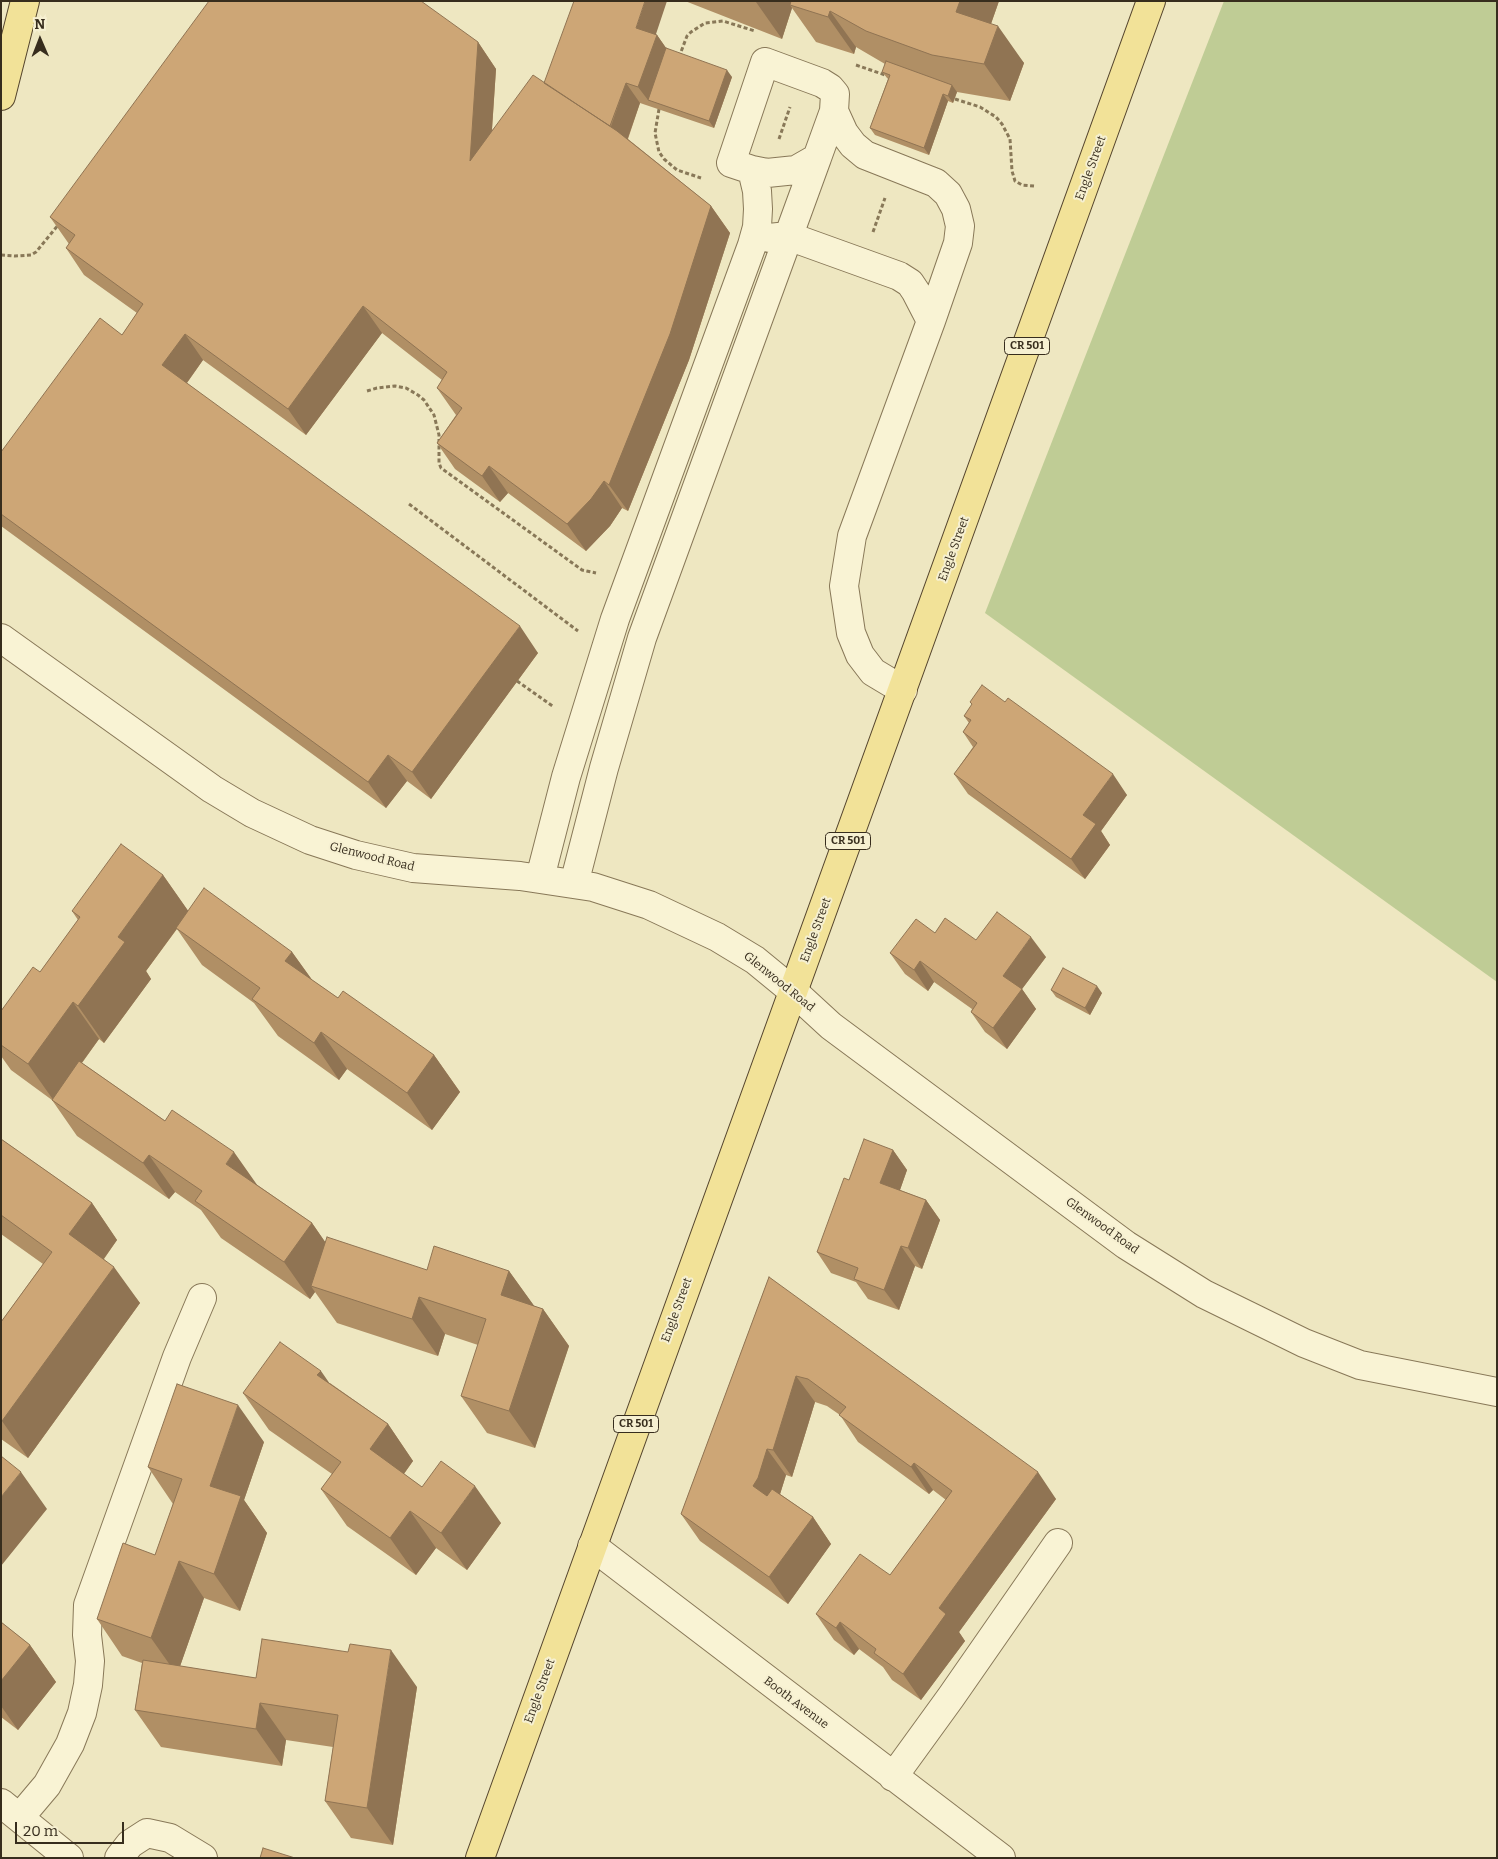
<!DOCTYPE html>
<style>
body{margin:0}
#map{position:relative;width:1498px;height:1859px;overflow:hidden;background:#eee7c1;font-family:Bitter,serif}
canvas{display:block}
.frame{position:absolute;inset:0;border:2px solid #372d1d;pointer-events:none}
.north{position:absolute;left:15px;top:15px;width:50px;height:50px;-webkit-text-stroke:4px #f6f0d1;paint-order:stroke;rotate:359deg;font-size:14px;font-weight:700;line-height:20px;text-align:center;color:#372d1d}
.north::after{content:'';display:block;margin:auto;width:18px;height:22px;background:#372d1d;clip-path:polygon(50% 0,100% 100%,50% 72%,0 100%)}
.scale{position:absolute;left:15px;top:1822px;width:109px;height:22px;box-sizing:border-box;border:2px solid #372d1d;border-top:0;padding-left:6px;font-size:15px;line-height:18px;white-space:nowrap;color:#372d1d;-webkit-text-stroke:4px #f6f0d1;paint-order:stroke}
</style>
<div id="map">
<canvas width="1498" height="1859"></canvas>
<div class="frame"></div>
<div class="north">N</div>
<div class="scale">20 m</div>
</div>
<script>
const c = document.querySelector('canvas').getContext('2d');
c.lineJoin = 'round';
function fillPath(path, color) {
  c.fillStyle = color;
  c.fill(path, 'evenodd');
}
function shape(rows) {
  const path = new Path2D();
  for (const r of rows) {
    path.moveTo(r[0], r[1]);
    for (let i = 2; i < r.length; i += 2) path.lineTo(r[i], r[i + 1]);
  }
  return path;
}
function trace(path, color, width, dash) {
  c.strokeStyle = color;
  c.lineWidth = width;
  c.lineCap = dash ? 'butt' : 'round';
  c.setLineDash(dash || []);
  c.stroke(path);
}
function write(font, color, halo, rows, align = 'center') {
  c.font = font + ' Bitter,serif';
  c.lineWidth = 4;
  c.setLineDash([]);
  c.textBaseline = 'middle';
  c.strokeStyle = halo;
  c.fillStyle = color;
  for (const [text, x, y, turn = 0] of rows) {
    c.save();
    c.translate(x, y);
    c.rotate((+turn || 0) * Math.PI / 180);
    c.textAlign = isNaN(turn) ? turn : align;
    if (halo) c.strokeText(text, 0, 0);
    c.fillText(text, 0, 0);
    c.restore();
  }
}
const green = shape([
 [1224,1,1497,1,1497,982,985,613]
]);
const path = shape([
 [679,57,687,36,691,32,705,23,723,21,755,31],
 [856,65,888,76],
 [955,99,980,107,996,117,1002,124,1010,139,1012,171,1015,181,1022,185,1034,186],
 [659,109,655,133,659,152,664,159,677,170,701,178],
 [779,139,790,107],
 [873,232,885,198],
 [1,255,15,256,31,255,36,252,59,224],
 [367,391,377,388,395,386,406,388,418,395,424,400,434,415,439,435,439,463,441,468,582,570,596,573],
 [409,504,578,631],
 [517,681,554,707]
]);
const minor = shape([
 [765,62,822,83,830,88,835,94,834,111,817,158,796,170,767,173,752,170,731,163,765,62],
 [834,111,844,133,853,145,865,155,936,183,948,194,956,209,960,226,958,243,931,321,852,536,844,586,851,633,860,655,873,672,903,690],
 [769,238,788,236,899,276,910,283,916,292,931,321],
 [1,638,212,789,252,813,310,840,356,855,413,868,520,876,593,887,649,905,717,937,755,960,794,992,831,1026,1126,1245,1204,1294,1304,1343,1360,1365,1497,1392],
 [540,878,566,777,615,619,752,245,757,227,758,209,757,191,752,170],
 [574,884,604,768,642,638,817,158],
 [592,1546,1001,1858],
 [893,1777,951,1697,1058,1543],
 [1,1803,69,1858],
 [20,1817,47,1785,70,1744,82,1713,88,1685,90,1661,87,1635,88,1605,177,1357,202,1298],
 [119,1858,130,1844,147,1833,170,1838,203,1858]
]);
const major = shape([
 [1,96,25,1],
 [480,1858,1151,1]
]);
const wall = shape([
 [685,1,999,1,991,24,1024,63,1010,101,957,92,953,103,948,101,929,155,875,135,870,128,888,79,882,72,885,64,856,47,854,54,816,42,792,8,782,39],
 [655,35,657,35,666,48,732,77,714,128,640,103,628,139,711,206,730,233,689,360,628,511,622,508,610,526,586,551,508,493,500,502,455,469,437,443,456,415,437,388,442,380,382,333,306,435,203,360,187,383,538,653,431,799,407,781,386,808,1,526,1,452,122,335,137,313,84,275,66,248,69,244,50,217,478,42,496,69,492,130,544,83],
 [970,702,1127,795,1101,831,1110,845,1085,879,968,794,954,774,973,747,963,732,969,723,964,716,972,705],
 [163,875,188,911,292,952,312,980,338,998,434,1055,460,1092,432,1130,347,1069,339,1080,278,1036,254,1003,202,965,177,929,146,971,151,979,104,1043,99,1039,82,1063,312,1223,325,1242,427,1270,509,1271,534,1306,543,1309,569,1346,535,1448,487,1433,461,1396,478,1345,445,1334,438,1356,337,1323,315,1292,310,1299,221,1238,201,1210,175,1192,169,1199,77,1136,52,1100,11,1070,1,1056,1,1011,40,972,78,920,72,911],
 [935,933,976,940,1046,957,1022,989,1036,1009,1007,1049,985,1032,971,1012,972,1009,934,982,928,991,905,974,890,953],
 [1051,990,1102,993,1090,1015,1056,997],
 [1,1139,92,1203,117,1240,104,1259,140,1303,28,1458,1,1439,1,1322,43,1264,1,1234],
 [893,1150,907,1170,900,1190,926,1200,940,1220,922,1269,915,1266,899,1310,868,1299,856,1282,831,1273,817,1252,849,1180],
 [769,1277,1056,1499,959,1632,965,1641,921,1700,892,1680,883,1667,859,1649,854,1655,834,1640,816,1614,890,1575,946,1500,933,1490,929,1494,858,1442,840,1415,827,1406,815,1402,792,1477,786,1475,780,1494,813,1517,831,1544,788,1604,700,1541,681,1514],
 [330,1383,388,1424,413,1461,404,1474,422,1487,501,1523,467,1570,436,1548,416,1575,347,1526,321,1489,332,1474,269,1430,243,1393],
 [264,1442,244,1500,267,1533,240,1611,204,1598,180,1666,256,1678,417,1687,393,1845,351,1838,325,1801,333,1747,286,1740,282,1766,161,1747,135,1710,142,1663,122,1656,97,1619,155,1555,173,1504,148,1467],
 [1,1622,30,1645,56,1682,18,1730,1,1717]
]);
const shadedWall = shape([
 [645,1,667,1,651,49,636,28],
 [756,1,794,1,790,5,792,8,782,39,756,2],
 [960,1,999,1,982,49,956,12],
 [830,11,856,47,854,54,828,17],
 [998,26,1024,63,1010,101,984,64],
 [657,35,671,55,648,100,638,87],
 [478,42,496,69,488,187,470,161],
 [727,70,732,77,714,128,709,121],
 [626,83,640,103,624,149,610,129],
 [952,85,957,92,953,103,948,96],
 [943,94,948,101,929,155,924,148],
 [711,206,730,233,689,360,628,511,609,485],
 [363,306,382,333,306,435,288,409],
 [185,334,203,360,181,391,162,365],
 [489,466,508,493,500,502,482,476],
 [604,481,622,508,610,526,586,551,567,524],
 [520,626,538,653,431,799,412,772],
 [388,755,407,781,386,808,368,782],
 [1113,774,1127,795,1101,831,1110,845,1085,879,1071,859,1083,815],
 [163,875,189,912,146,971,151,979,104,1043,78,1006,118,937],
 [1031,937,1046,957,1022,989,1036,1009,1007,1049,993,1028,1003,976],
 [292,952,318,988,285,961],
 [920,961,934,982,928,991,914,970],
 [1097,986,1102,993,1090,1015,1085,1008],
 [73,1002,99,1039,54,1101,28,1064],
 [321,1032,347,1069,339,1080,314,1043],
 [434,1055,460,1092,432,1130,407,1093],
 [893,1150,907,1170,895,1204,880,1183],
 [234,1152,260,1189,226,1164],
 [149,1155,175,1192,169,1199,143,1163],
 [926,1200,940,1220,922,1269,908,1248],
 [92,1203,117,1240,95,1271,69,1234],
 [312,1223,337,1259,311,1286,315,1292,310,1299,284,1262],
 [901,1246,915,1266,899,1310,884,1290],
 [114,1267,140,1303,28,1458,2,1421],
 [509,1271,535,1307,501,1295],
 [419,1297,445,1334,438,1356,412,1319],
 [543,1309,569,1346,535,1448,509,1411],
 [321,1371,346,1407,317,1375],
 [796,1376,815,1402,792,1477,773,1450],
 [238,1405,264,1442,244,1500,267,1533,240,1611,214,1574,210,1486],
 [388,1424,413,1461,395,1486,370,1449],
 [767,1449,786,1475,777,1504,753,1486],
 [914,1463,933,1490,929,1494,911,1467],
 [21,1472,47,1509,1,1566,1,1497],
 [1038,1472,1056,1499,959,1632,965,1641,921,1700,903,1674,939,1608],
 [475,1486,501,1523,467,1570,441,1533],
 [410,1511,436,1548,416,1575,390,1538],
 [813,1517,831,1544,788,1604,769,1577],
 [179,1561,204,1598,177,1675,151,1638],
 [840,1622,859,1649,854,1655,836,1628],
 [30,1645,56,1682,18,1730,1,1706,1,1681],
 [391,1650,417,1687,393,1845,367,1808],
 [260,1703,286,1740,282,1766,256,1729]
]);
const building = shape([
 [209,1,421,1,478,42,470,161,533,75,617,131,711,206,670,334,609,485,604,481,591,499,567,524,489,466,482,476,437,443,462,408,437,388,447,372,363,306,288,409,185,334,162,365,520,626,412,772,388,755,368,782,1,514,1,452,100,318,122,335,143,304,66,248,75,235,50,217,209,1],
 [574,1,645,1,636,28,657,35,638,87,626,83,610,126,544,83,574,1],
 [791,1,960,1,956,12,998,26,984,64,932,55,866,31,830,11,828,17,790,5,791,1],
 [666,48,727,70,709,121,648,100,666,48],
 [886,61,952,85,948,96,943,94,924,148,870,128,890,75,882,72,886,61],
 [982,685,1005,702,1008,698,1113,774,1083,815,1096,824,1071,859,954,774,977,743,963,732,971,720,964,716,972,704,970,702,982,685],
 [121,844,163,875,118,937,125,942,78,1006,73,1002,28,1064,1,1045,1,1011,33,967,40,972,80,917,72,911,121,844],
 [204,888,292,952,285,961,338,998,343,991,434,1055,407,1093,321,1032,314,1043,252,999,260,988,176,928,204,888],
 [997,912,1031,937,1003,976,1022,989,993,1028,971,1012,977,1003,920,961,914,970,890,953,916,919,935,933,945,918,976,940,997,912],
 [1063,968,1097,986,1085,1008,1051,990,1063,968],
 [79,1061,165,1121,172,1110,234,1152,226,1164,312,1223,284,1262,195,1201,202,1191,149,1155,143,1163,52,1100,79,1061],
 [1,1139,92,1203,69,1234,114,1267,2,1421,1,1421,1,1322,52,1252,1,1215,1,1139],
 [864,1139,893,1150,880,1183,926,1200,908,1248,901,1246,884,1290,854,1279,858,1268,817,1252,844,1178,849,1180,864,1139],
 [327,1237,427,1270,434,1246,509,1271,501,1295,543,1309,509,1411,461,1396,486,1319,419,1297,412,1319,311,1286,327,1237],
 [769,1277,1038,1472,939,1608,946,1614,903,1674,874,1653,876,1649,840,1622,836,1628,816,1614,860,1554,890,1575,952,1491,914,1463,911,1467,839,1415,846,1407,808,1379,796,1376,773,1450,767,1449,758,1478,753,1486,767,1496,772,1489,813,1517,769,1577,681,1514,769,1277],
 [280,1342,321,1371,317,1375,388,1424,370,1449,422,1487,441,1461,475,1486,441,1533,410,1511,390,1538,321,1489,341,1462,243,1393,280,1342],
 [177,1384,238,1405,210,1486,241,1496,214,1574,179,1561,151,1638,97,1619,123,1543,155,1555,182,1479,148,1467,177,1384],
 [1,1456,21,1472,1,1497,1,1456],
 [1,1622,30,1645,1,1681,1,1622],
 [262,1639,348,1652,350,1644,391,1650,367,1808,325,1801,338,1715,260,1703,256,1729,135,1710,143,1660,256,1678,262,1639],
 [263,1848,295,1858,260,1858,263,1848]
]);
const shields = [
 [1027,346,45],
 [848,841,45],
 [636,1424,45]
];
const shieldNames = [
 ["CR 501",1027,346],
 ["CR 501",848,841],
 ["CR 501",636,1424]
];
const streetNames = [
 ["Engle Street",1091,168,-70],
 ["Engle Street",954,549,-70],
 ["Glenwood Road",372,857,14],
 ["Engle Street",816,930,-70],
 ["Glenwood Road",779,982,39],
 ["Glenwood Road",1102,1226,36],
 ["Engle Street",677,1310,-70],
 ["Engle Street",540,1691,-70],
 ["Booth Avenue",796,1703,37]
];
fillPath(green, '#bfcc95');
trace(minor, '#887858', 30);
trace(major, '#55452d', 30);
trace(path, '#887858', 3, [4, 2.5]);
trace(minor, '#f9f3d4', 28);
trace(major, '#f2e298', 28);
fillPath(wall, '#b08f65');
fillPath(shadedWall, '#907453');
fillPath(building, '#cda676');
trace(building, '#907453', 1);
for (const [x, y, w] of shields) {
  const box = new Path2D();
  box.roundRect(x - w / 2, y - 8.5, w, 17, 4);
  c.fillStyle = '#f6f0d1';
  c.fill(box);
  trace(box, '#372d1d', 1);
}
write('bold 11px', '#372d1d', null, shieldNames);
write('12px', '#372d1d', '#f6f0d1', streetNames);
</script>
